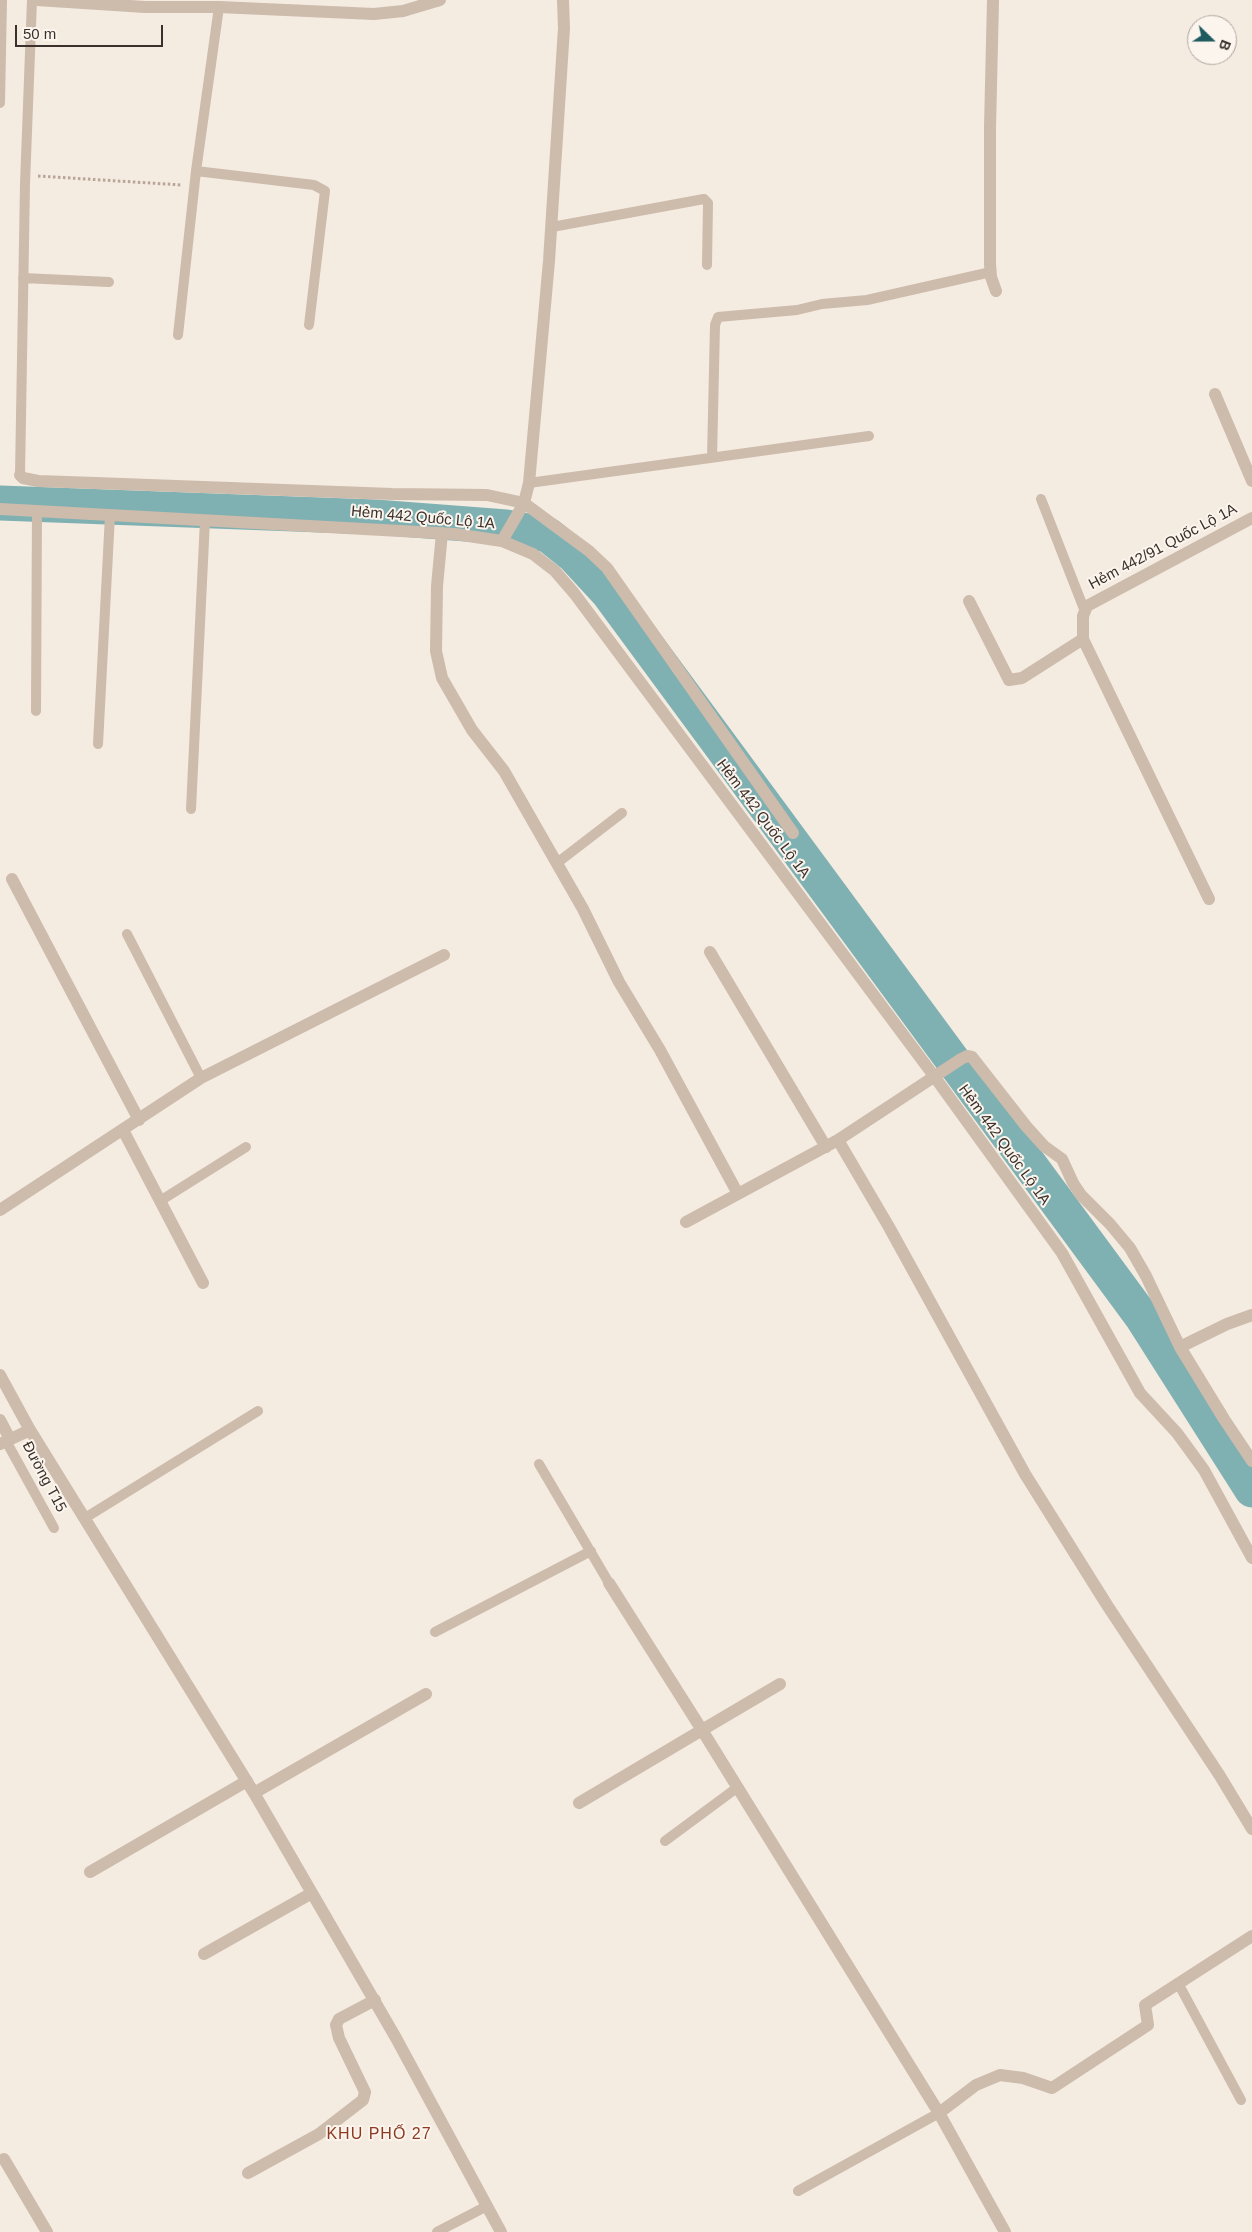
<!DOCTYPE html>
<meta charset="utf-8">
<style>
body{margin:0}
#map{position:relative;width:1252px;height:2232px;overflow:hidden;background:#f4ebe1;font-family:Helvetica,sans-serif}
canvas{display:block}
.north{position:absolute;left:1187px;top:15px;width:50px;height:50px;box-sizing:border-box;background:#fbf5ee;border:1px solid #aea6a0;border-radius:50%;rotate:112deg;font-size:14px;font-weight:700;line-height:20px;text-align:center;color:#3b302b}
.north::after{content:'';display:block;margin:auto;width:18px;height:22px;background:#1f5a5e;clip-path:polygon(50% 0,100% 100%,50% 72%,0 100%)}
.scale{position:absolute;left:15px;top:25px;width:148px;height:22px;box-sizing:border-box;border:2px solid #3b302b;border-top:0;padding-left:6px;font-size:15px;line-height:18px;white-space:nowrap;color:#3b302b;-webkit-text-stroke:4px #fbf5ee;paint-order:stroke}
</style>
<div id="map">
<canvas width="1252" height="2232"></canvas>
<div class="north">B</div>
<div class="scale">50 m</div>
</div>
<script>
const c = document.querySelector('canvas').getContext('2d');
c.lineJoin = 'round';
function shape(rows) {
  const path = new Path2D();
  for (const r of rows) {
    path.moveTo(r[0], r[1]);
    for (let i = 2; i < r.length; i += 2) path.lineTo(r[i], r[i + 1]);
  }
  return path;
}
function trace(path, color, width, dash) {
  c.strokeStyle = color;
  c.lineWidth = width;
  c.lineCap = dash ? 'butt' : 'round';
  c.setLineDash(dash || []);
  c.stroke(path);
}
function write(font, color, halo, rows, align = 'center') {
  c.font = font + ' Helvetica,sans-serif';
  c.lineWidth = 4;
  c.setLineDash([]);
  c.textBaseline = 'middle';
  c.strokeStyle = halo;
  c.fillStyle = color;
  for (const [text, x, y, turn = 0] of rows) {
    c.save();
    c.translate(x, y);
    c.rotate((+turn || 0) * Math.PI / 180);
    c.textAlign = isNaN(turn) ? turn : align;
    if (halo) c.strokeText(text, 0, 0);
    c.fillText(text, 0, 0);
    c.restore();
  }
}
const river = shape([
 [0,503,375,517,506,527,548,535,573,555,609,594,1142,1317,1252,1490]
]);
const path = shape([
 [38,176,182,185]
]);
const lane = shape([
 [0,103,2,0],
 [196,171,314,185,325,191,309,325],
 [552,227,704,199,708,203,707,265],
 [23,278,109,282],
 [178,335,196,171,219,7],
 [712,458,715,325,718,317,797,310,822,304,867,300,991,272],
 [20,475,25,184,32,0],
 [529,483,869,436],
 [1041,499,1084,609],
 [36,711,37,511],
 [98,744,110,515],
 [191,809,205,520],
 [557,863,622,813],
 [127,934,201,1078],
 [160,1201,246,1147],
 [6,1441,54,1528],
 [539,1464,609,1583],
 [85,1518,258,1411],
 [435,1632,591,1551],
 [665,1841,738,1787],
 [1178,1983,1241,2100],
 [798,2191,939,2113],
 [437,2232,487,2206]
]);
const street = shape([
 [37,0,145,7,219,7,374,14,403,11,440,0],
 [993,0,990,128,990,264,991,277,996,291],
 [1215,394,1252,481],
 [20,475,23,478,38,481,95,483,392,494,487,495,524,503,589,551,607,568,793,833],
 [0,509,455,534,502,541,533,554,555,571,574,593,934,1076,1062,1253,1140,1393,1177,1433,1204,1470,1252,1558],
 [442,533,437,586,436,651,442,678,472,730,504,771,583,909,619,982,660,1050,738,1194],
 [502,541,524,503,529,483,549,261,564,28,563,0],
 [969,601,1009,680,1022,678,1083,639,1083,616,1087,606,1252,518],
 [1083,639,1209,899],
 [12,879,139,1120],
 [710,952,826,1147],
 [123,1130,203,1283],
 [838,1140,889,1227,1025,1474,1107,1605,1220,1776,1252,1829],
 [0,1210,201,1078,444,955],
 [686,1222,838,1140,961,1059,967,1056,972,1057,1026,1126,1044,1146,1062,1159,1073,1183,1081,1195,1110,1224,1130,1248,1146,1276,1180,1347,1224,1419,1252,1461],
 [1180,1347,1227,1324,1252,1315],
 [0,1375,30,1430,254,1793,396,2038,501,2232],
 [0,1420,10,1439],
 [0,1444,30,1430],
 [609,1583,702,1730,780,1684],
 [254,1793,426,1694],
 [579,1803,702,1730,939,2113,1005,2232],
 [90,1872,247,1781],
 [204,1954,312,1893],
 [939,2113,976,2085,1000,2075,1023,2078,1052,2088,1148,2025,1145,2005,1252,1936],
 [4,2159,47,2232],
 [248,2173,319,2134,363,2100,365,2092,339,2038,336,2025,339,2019,375,2000]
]);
const streetNames = [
 ["Hẻm 442 Quốc Lộ 1A",423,518,5],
 ["Hẻm 442/91 Quốc Lộ 1A",1163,547,-28],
 ["Hẻm 442 Quốc Lộ 1A",763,819,53],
 ["Hẻm 442 Quốc Lộ 1A",1004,1145,54],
 ["Đường T15",44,1477,62]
];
const neighbourhoodNames = [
 ["KHU PHỐ 27",379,2135]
];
trace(river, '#7fb0b2', 35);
trace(path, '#b9a596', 3, [2.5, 2.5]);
trace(lane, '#cdbbac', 10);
trace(street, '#cdbbac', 12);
write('15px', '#3b302b', '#fbf5ee', streetNames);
c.letterSpacing = '1px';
write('16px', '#8c3b22', '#fbf5ee', neighbourhoodNames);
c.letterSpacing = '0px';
</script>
